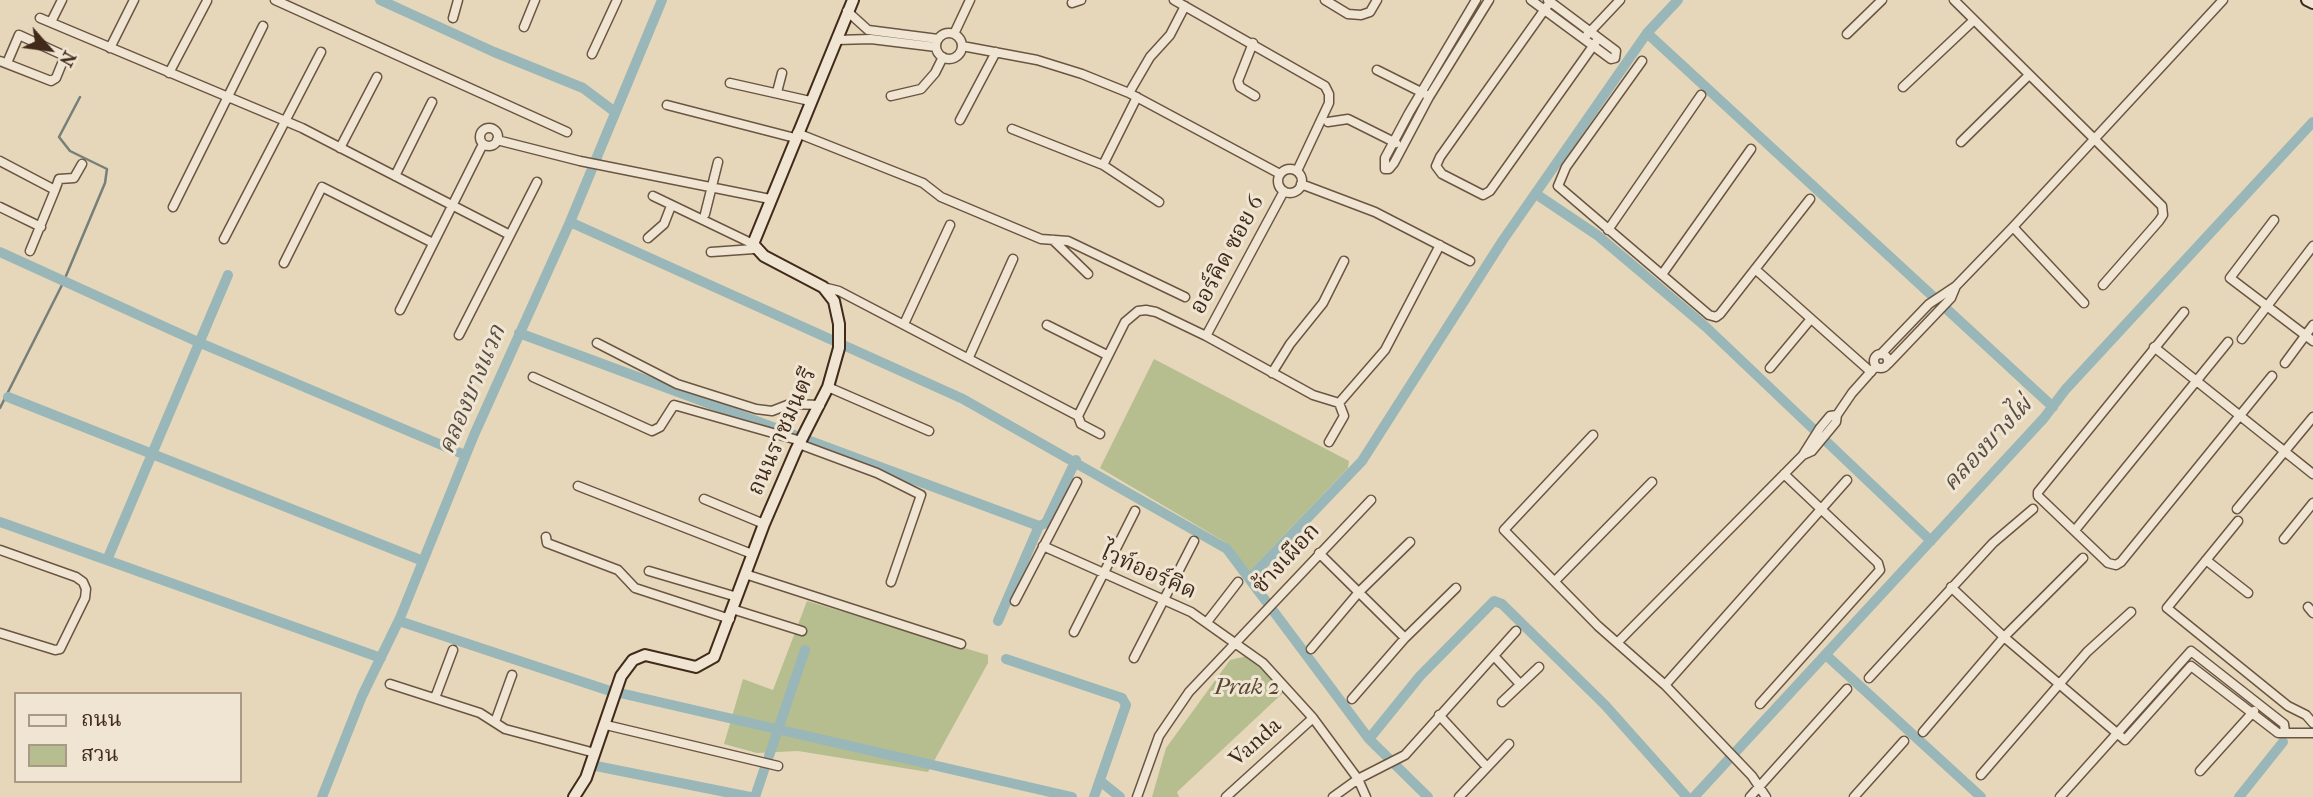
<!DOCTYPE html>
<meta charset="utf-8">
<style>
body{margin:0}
#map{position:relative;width:2313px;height:797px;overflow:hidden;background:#e6d7ba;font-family:"IM FELL French Canon","Noto Serif Thai",serif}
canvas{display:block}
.legend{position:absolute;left:14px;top:692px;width:228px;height:91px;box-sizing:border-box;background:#efe5d2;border:2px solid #a99a88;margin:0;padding:9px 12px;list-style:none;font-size:21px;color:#412a1a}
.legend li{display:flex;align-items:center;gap:14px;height:35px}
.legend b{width:35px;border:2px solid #a99a88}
.north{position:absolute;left:14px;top:14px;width:70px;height:70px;-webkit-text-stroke:5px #efe5d2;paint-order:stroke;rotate:118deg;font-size:19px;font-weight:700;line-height:28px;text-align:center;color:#412a1a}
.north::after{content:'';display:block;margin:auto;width:24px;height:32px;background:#412a1a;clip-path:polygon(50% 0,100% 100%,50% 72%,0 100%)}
</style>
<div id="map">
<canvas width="2313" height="797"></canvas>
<ul class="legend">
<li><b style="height:9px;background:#efe5d2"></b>ถนน</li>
<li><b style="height:19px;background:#b6be8f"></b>สวน</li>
</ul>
<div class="north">N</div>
</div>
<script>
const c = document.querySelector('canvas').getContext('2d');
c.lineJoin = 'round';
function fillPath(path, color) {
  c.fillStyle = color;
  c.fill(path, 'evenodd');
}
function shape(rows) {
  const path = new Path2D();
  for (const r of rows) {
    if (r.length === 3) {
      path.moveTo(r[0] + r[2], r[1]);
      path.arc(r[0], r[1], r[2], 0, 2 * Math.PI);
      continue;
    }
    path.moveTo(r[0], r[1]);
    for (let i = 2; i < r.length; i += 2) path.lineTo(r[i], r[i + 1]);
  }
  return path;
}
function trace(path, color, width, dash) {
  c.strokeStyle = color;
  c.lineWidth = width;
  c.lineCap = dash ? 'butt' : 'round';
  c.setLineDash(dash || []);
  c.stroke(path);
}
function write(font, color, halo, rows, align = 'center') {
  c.font = font + ' "IM FELL French Canon","Noto Serif Thai",serif';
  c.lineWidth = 6;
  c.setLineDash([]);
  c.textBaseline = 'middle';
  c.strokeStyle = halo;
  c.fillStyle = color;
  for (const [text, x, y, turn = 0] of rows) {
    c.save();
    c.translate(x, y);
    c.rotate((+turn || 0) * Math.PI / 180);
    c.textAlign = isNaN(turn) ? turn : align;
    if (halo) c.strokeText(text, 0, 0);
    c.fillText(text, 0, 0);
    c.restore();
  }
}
const green = shape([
 [1154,359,1349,461,1348,468,1249,572,1225,542,1100,468],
 [807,601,988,655,988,663,928,772,798,751,757,753,724,744,743,679,773,690],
 [1247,656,1268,666,1286,690,1177,792,1179,797,1152,797,1166,748,1230,660]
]);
const stream = shape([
 [0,408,63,283,105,183,107,169,70,151,59,137,80,97]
]);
const canal = shape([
 [380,0,494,52,583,88,615,112],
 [1647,33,2053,407],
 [1536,194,1597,235,1706,327,1931,541],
 [570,222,963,399,1227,549,1369,739,1428,797],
 [0,252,198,342,465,455],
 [519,333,794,435],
 [8,397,423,561],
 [810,441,1039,526,1046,523,1076,460],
 [0,522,381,658],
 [107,560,228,275],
 [1250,578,1362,461,1503,240,1647,33,1678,0],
 [399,621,607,690,1072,797],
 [998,621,1039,526],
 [1826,655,1981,797],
 [1006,659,1122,698,1126,705,1094,797],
 [1369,739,1420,676,1494,601,1502,604,1605,705,1687,797],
 [769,756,805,650],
 [596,766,750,797],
 [1100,781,1120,797],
 [322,797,362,696,400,618,474,435,570,222,662,0],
 [755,797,764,770],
 [1694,797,2044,418,2065,390,2313,122],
 [2239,797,2283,742]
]);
const street = shape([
 [275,0,567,132],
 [1174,0,1325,86,1329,94,1329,103,1297,171],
 [1325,0,1348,14,1361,15,1370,12,1377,0],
 [1476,0,1409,113,1385,158,1385,169,1389,169,1394,163,1429,97,1489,0],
 [1531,0,1611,59,1615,58,1616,51,1548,0],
 [1954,0,2162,206,2163,215,2159,221,2103,285],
 [1550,2,1440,157,1436,166,1442,174,1483,195,1490,191,1598,39],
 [1072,3,1081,0],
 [847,11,868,30,938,39],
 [40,18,302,128,510,235],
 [453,18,458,0],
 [51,22,62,0],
 [524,27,535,0],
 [949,46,13],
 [954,34,970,0],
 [1847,34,1882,0],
 [1587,35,1620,0],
 [836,40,871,39,936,47],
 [1253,43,1238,81,1240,87,1255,96],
 [962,46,1037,60,1082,74,1129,93,1280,174],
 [110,48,134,0],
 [592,54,617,0],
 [0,61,51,81,56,78,65,56,19,35,7,63],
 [1642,61,1566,167,1558,186,1709,315,1716,317,1720,314,1810,199],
 [1377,70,1425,94],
 [169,73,207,1],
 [730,83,810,101],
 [1903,87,1974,20],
 [777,92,782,73],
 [1129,93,1150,57,1170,35,1185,6],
 [891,96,921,89,935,73,943,57],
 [667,105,795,138],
 [960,120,996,52],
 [1328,122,1348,119,1396,143],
 [489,137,9],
 [1012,129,1103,165,1159,202],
 [797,133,923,183,941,197,1041,239,1068,241,1185,297],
 [497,140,580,161,770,199],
 [1961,142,2029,75],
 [340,148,377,77],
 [0,161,55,190,30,251],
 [1103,165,1137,97],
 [1290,181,12],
 [395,176,432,102],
 [1301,184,1375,212,1470,261],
 [55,190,59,179,74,178,82,164],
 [653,196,753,244],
 [0,207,41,227],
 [173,207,263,26],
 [705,214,718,162],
 [2274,220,2230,278,2313,341],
 [2013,227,2084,303],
 [1608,230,1701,95],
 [648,238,664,224,671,206],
 [224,239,321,52],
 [1053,240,1088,274],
 [711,252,754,249],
 [284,263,322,187,433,243],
 [1755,269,1871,372],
 [1663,273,1751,149],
 [823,287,839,291,1078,416],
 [400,310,483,144],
 [2184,312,2038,492,2038,496,2108,563,2116,565,2121,562,2272,376],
 [904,324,950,225],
 [1047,325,1107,355],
 [459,335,537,182],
 [1206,336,1284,191],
 [2242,339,2313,246],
 [597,343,677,384,756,409,772,411,790,404,820,405],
 [2154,347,2313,474],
 [1881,354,1929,304,1956,286,2013,227,2223,0],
 [1881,361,7],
 [969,357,1013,259],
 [2285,363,2313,325],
 [1888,364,1951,298,1956,286],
 [1770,368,1810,320],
 [1272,373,1290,344,1323,303,1344,261],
 [533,377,652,431,660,427,674,405,801,441],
 [828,387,929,431],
 [1078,416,1125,322,1138,311,1146,310,1156,312,1206,336,1313,395,1339,403,1385,350,1440,245],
 [1078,416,1081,424,1100,434],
 [1593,435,1504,530,1598,626,1665,685,1752,776,1766,797],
 [1329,442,1344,416,1339,403],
 [799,444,877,473,921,495,891,582],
 [1803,455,1820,428,1830,416,1837,415],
 [578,486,752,554],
 [704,499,764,524],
 [2237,509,2313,417],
 [2238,521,2167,608,2288,706,2306,715,2313,723],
 [2076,529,2228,342],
 [546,537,547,543,618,570,635,588,730,619],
 [2284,539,2313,503],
 [1043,546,1191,612,1263,663,1313,718,1358,779,1366,797],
 [0,550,76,577,83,582,86,589,85,598,60,649,55,650,0,633],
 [1319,553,1405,638],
 [2206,560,2248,593],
 [649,571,737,597],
 [745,574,961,644],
 [1555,581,1652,482],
 [1951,587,2004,637,2125,740,2191,666,2278,733,2313,733],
 [1015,601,1077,482],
 [2308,607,2313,613],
 [732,609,802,631],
 [1207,622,1238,582],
 [1074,632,1135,511],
 [1618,642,1803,455,1812,451,1836,422,1837,415,1852,393,1876,366],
 [1311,649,1359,592,1410,542],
 [1494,656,1520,684],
 [1134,658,1194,541],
 [1869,678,1993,543,2033,509],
 [390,684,480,713,505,729,595,753],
 [1665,685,1847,480],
 [435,698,453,650],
 [1352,699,1405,638,1456,588],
 [1502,702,1539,667],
 [1760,704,1880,570,1878,563,1784,474],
 [1439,715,1487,767],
 [495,722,512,675],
 [606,725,778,766],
 [1923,732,2004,637,2083,558],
 [2200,771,2254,711],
 [1981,775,2087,652,2131,612],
 [1137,797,1159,736,1189,692,1371,500],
 [1226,797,1313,718],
 [1333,797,1358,779,1405,755,1516,631],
 [1459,797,1509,744],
 [1750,797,1847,689],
 [1854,797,1904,741],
 [2060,797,2191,651,2284,724,2285,732]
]);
const secondary = shape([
 [2307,0,2313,3],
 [574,797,586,778,621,676,633,660,645,655,696,667,714,657,764,524,796,450,828,387,839,348,839,324,834,301,823,287,764,256,753,244,853,0]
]);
const streetNames = [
 ["ออร์คิด ซอย 6",1228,255,-62],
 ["ถนนราชมนตรี",783,432,-66],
 ["ช้างเผือก",1287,559,-47],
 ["ไวท์ออร์คิด",1148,573,24],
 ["Vanda",1256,743,-42]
];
const parkNames = [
 ["Prak 2",1247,688]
];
const waterNames = [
 ["คลองบางแวก",473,390,-67],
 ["คลองบางไผ่",1988,445,-47]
];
fillPath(green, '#b6be8f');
trace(stream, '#767f79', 2.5);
trace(canal, '#99b7b9', 10);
trace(street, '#6a5542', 11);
trace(secondary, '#412a1a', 14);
trace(street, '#efe5d2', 8);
trace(secondary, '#efe5d2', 10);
write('23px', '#412a1a', '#efe5d2', streetNames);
write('italic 23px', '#584831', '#efe5d2', parkNames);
write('italic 24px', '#574d42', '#efe5d2', waterNames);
</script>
